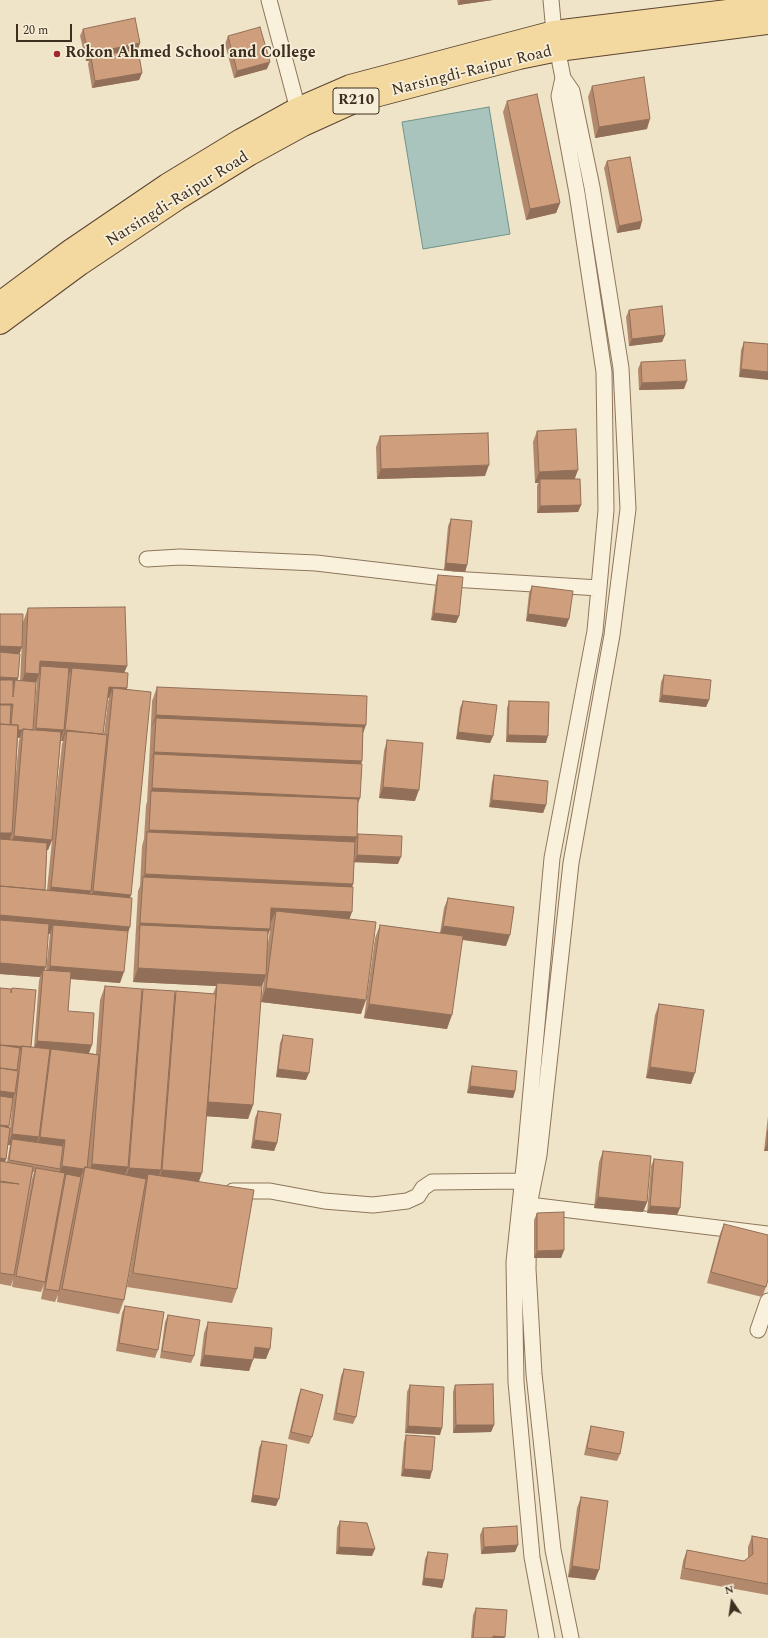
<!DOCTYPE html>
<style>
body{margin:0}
#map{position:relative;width:768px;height:1638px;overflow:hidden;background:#f0e4c8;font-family:Spectral,serif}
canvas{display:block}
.north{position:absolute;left:712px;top:1582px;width:40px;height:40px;-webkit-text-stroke:3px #f7eed8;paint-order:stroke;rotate:347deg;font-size:11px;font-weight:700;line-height:16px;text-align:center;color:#3d2e20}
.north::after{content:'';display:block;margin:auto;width:14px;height:18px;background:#3d2e20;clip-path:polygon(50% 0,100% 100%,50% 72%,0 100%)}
.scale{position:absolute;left:16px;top:24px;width:56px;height:18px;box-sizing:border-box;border:2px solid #3d2e20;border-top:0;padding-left:5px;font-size:12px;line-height:14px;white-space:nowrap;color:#3d2e20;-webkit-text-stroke:3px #f7eed8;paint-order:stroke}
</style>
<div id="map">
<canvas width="768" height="1638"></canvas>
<div class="north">N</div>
<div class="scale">20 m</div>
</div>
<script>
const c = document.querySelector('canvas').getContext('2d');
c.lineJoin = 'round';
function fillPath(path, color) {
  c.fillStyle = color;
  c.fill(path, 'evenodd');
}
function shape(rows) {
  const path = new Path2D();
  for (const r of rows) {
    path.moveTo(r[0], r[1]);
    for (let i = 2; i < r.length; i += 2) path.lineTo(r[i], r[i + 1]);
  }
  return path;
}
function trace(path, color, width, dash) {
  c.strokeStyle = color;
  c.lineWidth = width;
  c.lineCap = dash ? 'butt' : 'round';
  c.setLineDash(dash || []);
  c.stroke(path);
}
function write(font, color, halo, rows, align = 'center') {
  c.font = font + ' Spectral,serif';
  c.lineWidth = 3.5;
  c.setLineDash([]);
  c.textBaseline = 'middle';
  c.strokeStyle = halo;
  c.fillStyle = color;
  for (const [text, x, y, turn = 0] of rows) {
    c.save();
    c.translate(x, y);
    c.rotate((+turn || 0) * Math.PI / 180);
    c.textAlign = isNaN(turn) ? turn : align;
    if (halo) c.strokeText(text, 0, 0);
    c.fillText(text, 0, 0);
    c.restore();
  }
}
const water = shape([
 [489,107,510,234,423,249,402,122,489,107]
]);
const minor = shape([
 [269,0,300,117],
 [563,78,572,91,592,187,621,368,628,509,612,635,571,863,539,1155,529,1205,528,1269,534,1374,553,1550,571,1638],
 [147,559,180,557,316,563,452,579,599,588],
 [233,1191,270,1191,324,1201,373,1205,407,1201,418,1196,423,1188,432,1182,523,1181],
 [521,1204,768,1234],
 [758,1330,768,1301],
 [547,1638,532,1557,516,1382,514,1262,525,1157,552,858,595,631,606,510,604,372,577,193,559,96,563,78,554,32,551,0]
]);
const primary = shape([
 [0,303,70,251,167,185,241,140,297,109,350,86,554,32,768,6],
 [0,323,80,264,177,199,250,154,303,125,356,101,519,58,558,50,768,23]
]);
const wall = shape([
 [457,0,493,0,458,5],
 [83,29,140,43,138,49,142,73,139,80,92,88,88,64,89,61,86,61,80,36],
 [228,36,267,69,234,78,225,44],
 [592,86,647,129,595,138,588,97],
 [507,101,560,203,556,213,526,220,503,112],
 [607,161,640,229,617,233,604,168],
 [629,310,665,335,662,342,629,346,626,317],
 [744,342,768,344,739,377,741,350],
 [641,362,684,389,639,390,638,369],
 [537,431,575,479,581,505,578,512,537,513,537,486,538,483,535,483,533,442],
 [380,436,485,476,377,479,376,447],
 [451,519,467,565,465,572,444,570,448,526],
 [438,575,459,616,456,623,431,620,436,582],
 [532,586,566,627,526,621,529,593],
 [28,608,127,666,124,673,127,688,126,690,130,898,127,933,120,983,70,979,68,1011,89,1053,96,1054,100,1000,105,986,141,993,143,989,175,995,176,991,213,994,216,986,133,982,138,891,140,886,142,846,144,839,146,805,147,802,149,766,152,701,157,687,363,733,362,761,361,764,358,803,357,837,358,834,398,864,354,862,355,842,353,884,352,887,349,919,361,1014,261,1002,264,981,262,986,253,1105,248,1119,206,1116,198,1182,237,1289,232,1303,127,1287,136,1236,124,1300,119,1314,57,1302,58,1295,55,1302,41,1299,44,1284,41,1292,12,1287,13,1279,11,1286,0,1284,0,988,11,990,12,988,31,1047,34,1047,39,981,40,977,0,974,0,614,22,647,19,654,18,678,17,680,20,681,23,622],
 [37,681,33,730,36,683],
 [108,698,109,698,108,702,104,734,103,734],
 [62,736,61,741,63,741,62,744,52,834,61,740],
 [18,737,20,738,19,740,15,784],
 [52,840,47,890,45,890,47,850,48,850],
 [270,930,267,950,268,934],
 [48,934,50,934,46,970,44,970],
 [13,1098,10,1128,9,1127,13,1099],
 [8,1145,10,1145,7,1162,5,1162],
 [33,1172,34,1172,32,1179,22,1230],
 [664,675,709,700,706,707,659,702,661,682],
 [463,701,493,736,490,743,456,739,460,708],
 [509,701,546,743,506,742,507,708],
 [387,740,415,801,379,798,384,751],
 [494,775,546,805,543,813,489,807,492,782],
 [448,898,506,946,462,940,447,1029,364,1018,375,938,380,925,440,933,444,908],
 [659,1004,691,1084,646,1078,655,1015],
 [283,1035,306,1080,276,1077,280,1043],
 [472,1066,515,1091,513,1098,467,1093,470,1073],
 [258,1111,277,1143,274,1151,251,1148,255,1118],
 [768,1116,768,1151,764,1151],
 [603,1151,647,1202,643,1212,594,1208,599,1162],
 [654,1159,677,1215,647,1213,651,1166],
 [537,1213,564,1250,561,1258,534,1258,534,1220],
 [724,1224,766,1287,762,1297,707,1283,720,1234],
 [125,1306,158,1350,155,1358,116,1351,122,1313],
 [168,1315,194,1356,191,1363,160,1358,165,1322],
 [208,1322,266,1359,253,1358,249,1371,200,1366,204,1333],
 [344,1369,356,1417,353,1424,333,1420,341,1376],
 [410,1385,440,1435,405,1433,407,1392],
 [455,1385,494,1425,491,1432,453,1433,453,1392],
 [301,1389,312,1437,309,1444,288,1439,298,1397],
 [591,1426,620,1454,617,1461,584,1455,589,1433],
 [406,1435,430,1479,401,1476,404,1442],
 [262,1441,276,1506,251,1502,259,1448],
 [581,1497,595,1580,568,1577,577,1508],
 [340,1521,372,1556,336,1554,337,1528],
 [483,1528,518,1545,515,1552,481,1554,480,1535],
 [752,1536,768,1539,768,1595,680,1579,683,1561,687,1550,744,1561,748,1558,748,1547],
 [428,1552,444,1580,442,1588,422,1585,425,1559],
 [476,1608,505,1637,504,1638,471,1638,473,1615]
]);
const shadedWall = shape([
 [460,0,493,0,458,5],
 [140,43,137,51,91,57,89,61,86,61,88,54],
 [270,62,267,69,234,78,237,71],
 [142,73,139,80,92,88,95,81],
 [650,119,647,129,595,138,599,127],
 [560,203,556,213,526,220,530,209],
 [642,221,640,229,617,233,619,226],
 [665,335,662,342,629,346,632,339],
 [741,369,768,372,768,380,739,377],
 [687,381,684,389,639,390,642,383],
 [489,465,485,476,377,479,381,469],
 [578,470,574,481,540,479,538,483,535,483,539,472],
 [581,505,578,512,537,513,540,506],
 [446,563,467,565,465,572,444,570],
 [434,613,459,616,456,623,431,620],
 [528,614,569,619,566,627,526,621],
 [0,646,22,647,18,658,0,657],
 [40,661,127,666,121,680,72,668,68,677,41,666,38,674,39,674,34,688,20,687,25,673],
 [0,677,18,678,16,686,15,680,13,685,0,684],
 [109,687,127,688,123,699,113,688,109,698,105,697],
 [662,695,709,700,706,707,659,702],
 [0,704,13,704,10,711,0,711],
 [156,715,366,725,361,739,156,718,151,729],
 [36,728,64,730,60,741,32,739],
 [11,729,22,730,20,738,8,737],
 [65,731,66,731,63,741,61,741],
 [458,732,493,736,490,743,456,739],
 [508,735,548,736,546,743,506,742],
 [154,752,362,761,357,775,154,754,149,766],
 [383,787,419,790,415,801,379,798],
 [152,788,360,798,355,812,151,791,147,802],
 [492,800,546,805,543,813,489,807],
 [149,830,357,837,352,851,147,837],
 [0,833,12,833,7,847,0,847],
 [14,836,52,840,48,850,10,847],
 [357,855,401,857,398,864,354,862],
 [145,874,353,884,348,898,143,879],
 [51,887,91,891,86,905,46,901],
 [93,891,131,895,126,909,88,905],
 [271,908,352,912,347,926,276,911,271,922,266,922],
 [0,915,130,927,125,941,53,925,50,934,0,930],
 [140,923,270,929,265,943,140,925,135,937],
 [443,926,510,935,506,946,439,936],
 [0,963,46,967,42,976,43,970,40,977,0,974],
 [50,966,124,972,120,983,46,977],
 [138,968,266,975,261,989,217,983,216,986,133,982],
 [266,988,366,1000,361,1014,261,1002],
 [369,1004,452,1015,447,1029,364,1018],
 [37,1041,92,1045,88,1056,51,1049,50,1053,33,1052],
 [0,1045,22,1046,19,1054,0,1052],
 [650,1067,695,1073,691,1084,646,1078],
 [0,1068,17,1070,14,1080,0,1079],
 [278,1069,309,1073,306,1080,276,1077],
 [470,1086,515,1091,513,1098,467,1093],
 [0,1091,15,1093,11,1103,0,1102],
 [208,1102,253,1105,248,1119,203,1116],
 [0,1125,9,1126,7,1133,0,1133],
 [12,1134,39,1137,35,1148,12,1139,10,1145,8,1145],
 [40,1137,65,1140,61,1151,36,1148],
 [254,1140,277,1143,274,1151,251,1148],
 [767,1144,768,1144,768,1151,764,1151],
 [0,1158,6,1159,4,1166,0,1166],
 [92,1164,128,1167,123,1181,87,1178],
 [62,1166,84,1169,80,1179,66,1174,65,1177,58,1176],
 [129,1168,161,1170,156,1184,148,1174,145,1183,124,1182],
 [162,1170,202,1173,197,1187,157,1184],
 [598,1197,647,1202,643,1212,594,1208],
 [650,1206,680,1208,677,1215,647,1213],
 [564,1250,561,1258,534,1258,537,1251],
 [255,1347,270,1349,266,1359,251,1358],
 [204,1355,253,1360,249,1371,200,1366],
 [456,1425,494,1425,491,1432,453,1433],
 [408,1426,442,1428,440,1435,405,1433],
 [404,1469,432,1471,430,1479,401,1476],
 [253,1495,279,1499,276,1506,251,1502],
 [518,1545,515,1552,481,1554,484,1547],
 [339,1547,375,1549,372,1556,336,1554],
 [572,1566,599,1570,595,1580,568,1577],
 [424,1578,444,1580,442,1588,422,1585],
 [493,1636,505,1637,504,1638,493,1638]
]);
const building = shape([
 [135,18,140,43,88,54,83,29,135,18],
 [260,27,270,62,237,71,228,36,260,27],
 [138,49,142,73,95,81,91,57,138,49],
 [644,77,650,119,599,127,592,86,644,77],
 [537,94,560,203,530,209,507,101,537,94],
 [630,157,642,221,619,226,607,161,630,157],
 [662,306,665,335,632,339,629,310,662,306],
 [744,342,768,344,768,372,741,369,744,342],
 [685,360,687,381,642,383,641,362,685,360],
 [576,429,578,470,539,472,537,431,576,429],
 [488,433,489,465,381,469,380,436,488,433],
 [540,479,580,479,581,505,540,506,540,479],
 [451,519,472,521,467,565,446,563,451,519],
 [438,575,463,577,459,616,434,613,438,575],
 [532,586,573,591,569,619,528,614,532,586],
 [125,607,127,666,40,661,39,674,25,673,28,608,125,607],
 [0,614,23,614,22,647,0,646,0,614],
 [0,652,20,654,18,678,0,677,0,652],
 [41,666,69,668,64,730,36,728,41,666],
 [72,668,128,673,127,688,109,687,103,734,65,731,72,668],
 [664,675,711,680,709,700,662,695,664,675],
 [0,680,13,680,13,697,15,680,36,682,33,730,23,729,23,730,18,730,18,725,11,725,13,704,0,704,0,680],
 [157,687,367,696,366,725,156,715,157,687],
 [113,688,151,692,131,895,93,891,113,688],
 [463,701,497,705,493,736,458,732,463,701],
 [509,701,549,702,548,736,508,735,509,701],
 [0,705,11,705,10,725,0,724,0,705],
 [156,718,363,727,362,761,154,752,156,718],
 [0,724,18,725,12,833,0,833,0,724],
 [23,729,61,732,52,840,14,836,23,729],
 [67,730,107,735,91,891,51,887,67,730],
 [387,740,423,743,419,790,383,787,387,740],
 [154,754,362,764,360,798,152,788,154,754],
 [494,775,548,781,546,805,492,800,494,775],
 [151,791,358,799,357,837,149,830,151,791],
 [147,832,355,842,353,884,145,874,147,832],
 [358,834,402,836,401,857,357,855,358,834],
 [0,839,47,843,45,890,0,886,0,839],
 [143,877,353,887,352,912,271,908,270,929,140,923,143,877],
 [0,886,132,898,130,927,0,915,0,886],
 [448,898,514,907,510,935,443,926,448,898],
 [276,911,376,922,366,1000,266,988,276,911],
 [0,920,49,924,46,967,0,963,0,920],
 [53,925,128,931,124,972,50,966,53,925],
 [140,925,268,931,266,975,138,968,140,925],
 [380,925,463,936,452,1015,369,1004,380,925],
 [43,970,71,972,68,1011,94,1013,92,1045,37,1041,43,970],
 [217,983,262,986,253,1105,208,1102,217,983],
 [105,986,142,989,128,1167,92,1164,105,986],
 [0,988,11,989,11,993,12,988,36,990,31,1047,0,1045,0,988],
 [143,989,175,991,161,1170,129,1168,143,989],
 [176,991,216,994,202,1173,162,1170,176,991],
 [659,1004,704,1010,695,1073,650,1067,659,1004],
 [283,1035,313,1039,309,1073,278,1069,283,1035],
 [0,1045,20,1048,17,1070,0,1068,0,1045],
 [22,1046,50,1049,39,1137,12,1134,22,1046],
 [51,1049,99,1055,87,1168,85,1167,84,1169,62,1166,65,1140,40,1137,51,1049],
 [472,1066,517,1071,515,1091,470,1086,472,1066],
 [0,1068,18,1071,15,1093,0,1091,0,1068],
 [0,1096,13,1098,9,1126,0,1125,0,1096],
 [258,1111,281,1114,277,1143,254,1140,258,1111],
 [0,1126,10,1128,6,1159,0,1158,0,1126],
 [768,1131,768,1144,767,1144,768,1131],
 [12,1139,63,1146,60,1169,9,1160,12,1139],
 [603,1151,651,1156,647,1202,598,1197,603,1151],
 [654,1159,683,1162,680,1208,650,1206,654,1159],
 [0,1161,33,1167,14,1275,0,1273,0,1182,19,1184,0,1181,0,1161],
 [85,1167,146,1179,124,1300,62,1289,85,1167],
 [36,1168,65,1173,45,1282,16,1276,36,1168],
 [66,1174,81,1177,59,1291,45,1289,66,1174],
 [148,1174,254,1190,237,1289,133,1273,148,1174],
 [564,1212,564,1250,537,1251,537,1213,564,1212],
 [724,1224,768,1235,768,1279,766,1287,711,1272,724,1224],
 [125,1306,164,1312,158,1350,119,1343,125,1306],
 [168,1315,200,1320,194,1356,162,1351,168,1315],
 [208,1322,272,1328,270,1349,255,1347,253,1360,204,1355,208,1322],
 [344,1369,364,1372,356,1417,336,1413,344,1369],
 [493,1384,494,1425,456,1425,455,1385,493,1384],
 [410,1385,444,1387,442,1428,408,1426,410,1385],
 [301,1389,323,1395,312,1437,291,1432,301,1389],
 [591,1426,624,1432,620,1454,587,1448,591,1426],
 [406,1435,435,1437,432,1471,404,1469,406,1435],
 [262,1441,287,1445,279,1499,253,1495,262,1441],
 [581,1497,608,1501,599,1570,572,1566,581,1497],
 [340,1521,367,1523,375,1549,339,1547,340,1521],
 [517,1526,518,1545,484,1547,483,1528,517,1526],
 [752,1536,768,1539,768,1584,684,1568,687,1550,744,1561,753,1554,752,1536],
 [428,1552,448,1554,444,1580,424,1578,428,1552],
 [476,1608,507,1610,505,1637,493,1636,493,1638,473,1638,476,1608]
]);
const markers = [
 [57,54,4,"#9e2a2b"]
];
const shields = [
 [356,101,46]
];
const shieldNames = [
 ["R210",356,101]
];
const poiNames = [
 ["Rokon Ahmed School and College",65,54]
];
const streetNames = [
 ["Narsingdi-Raipur Road",472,72,-14],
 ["Narsingdi-Raipur Road",178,200,-32]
];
fillPath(water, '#a9c4bc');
trace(water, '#6f938a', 1);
trace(minor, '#8d765c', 17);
trace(primary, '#5b4430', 24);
trace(minor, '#faf1dc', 15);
trace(primary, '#f3d9a0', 22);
fillPath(wall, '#b2896c');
fillPath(shadedWall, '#916f58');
fillPath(building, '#cf9f7d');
trace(building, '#916f58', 1);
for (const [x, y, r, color] of markers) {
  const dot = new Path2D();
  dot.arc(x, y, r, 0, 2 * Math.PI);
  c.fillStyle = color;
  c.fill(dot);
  trace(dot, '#f7eed8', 1.5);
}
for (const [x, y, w] of shields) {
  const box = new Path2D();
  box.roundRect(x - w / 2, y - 13, w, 26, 3);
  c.fillStyle = '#f7eed8';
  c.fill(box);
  trace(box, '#3d2e20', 1);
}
write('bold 15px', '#3d2e20', null, shieldNames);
write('bold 16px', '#3d2e20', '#f7eed8', poiNames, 'left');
write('16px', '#3d2e20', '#f7eed8', streetNames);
</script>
